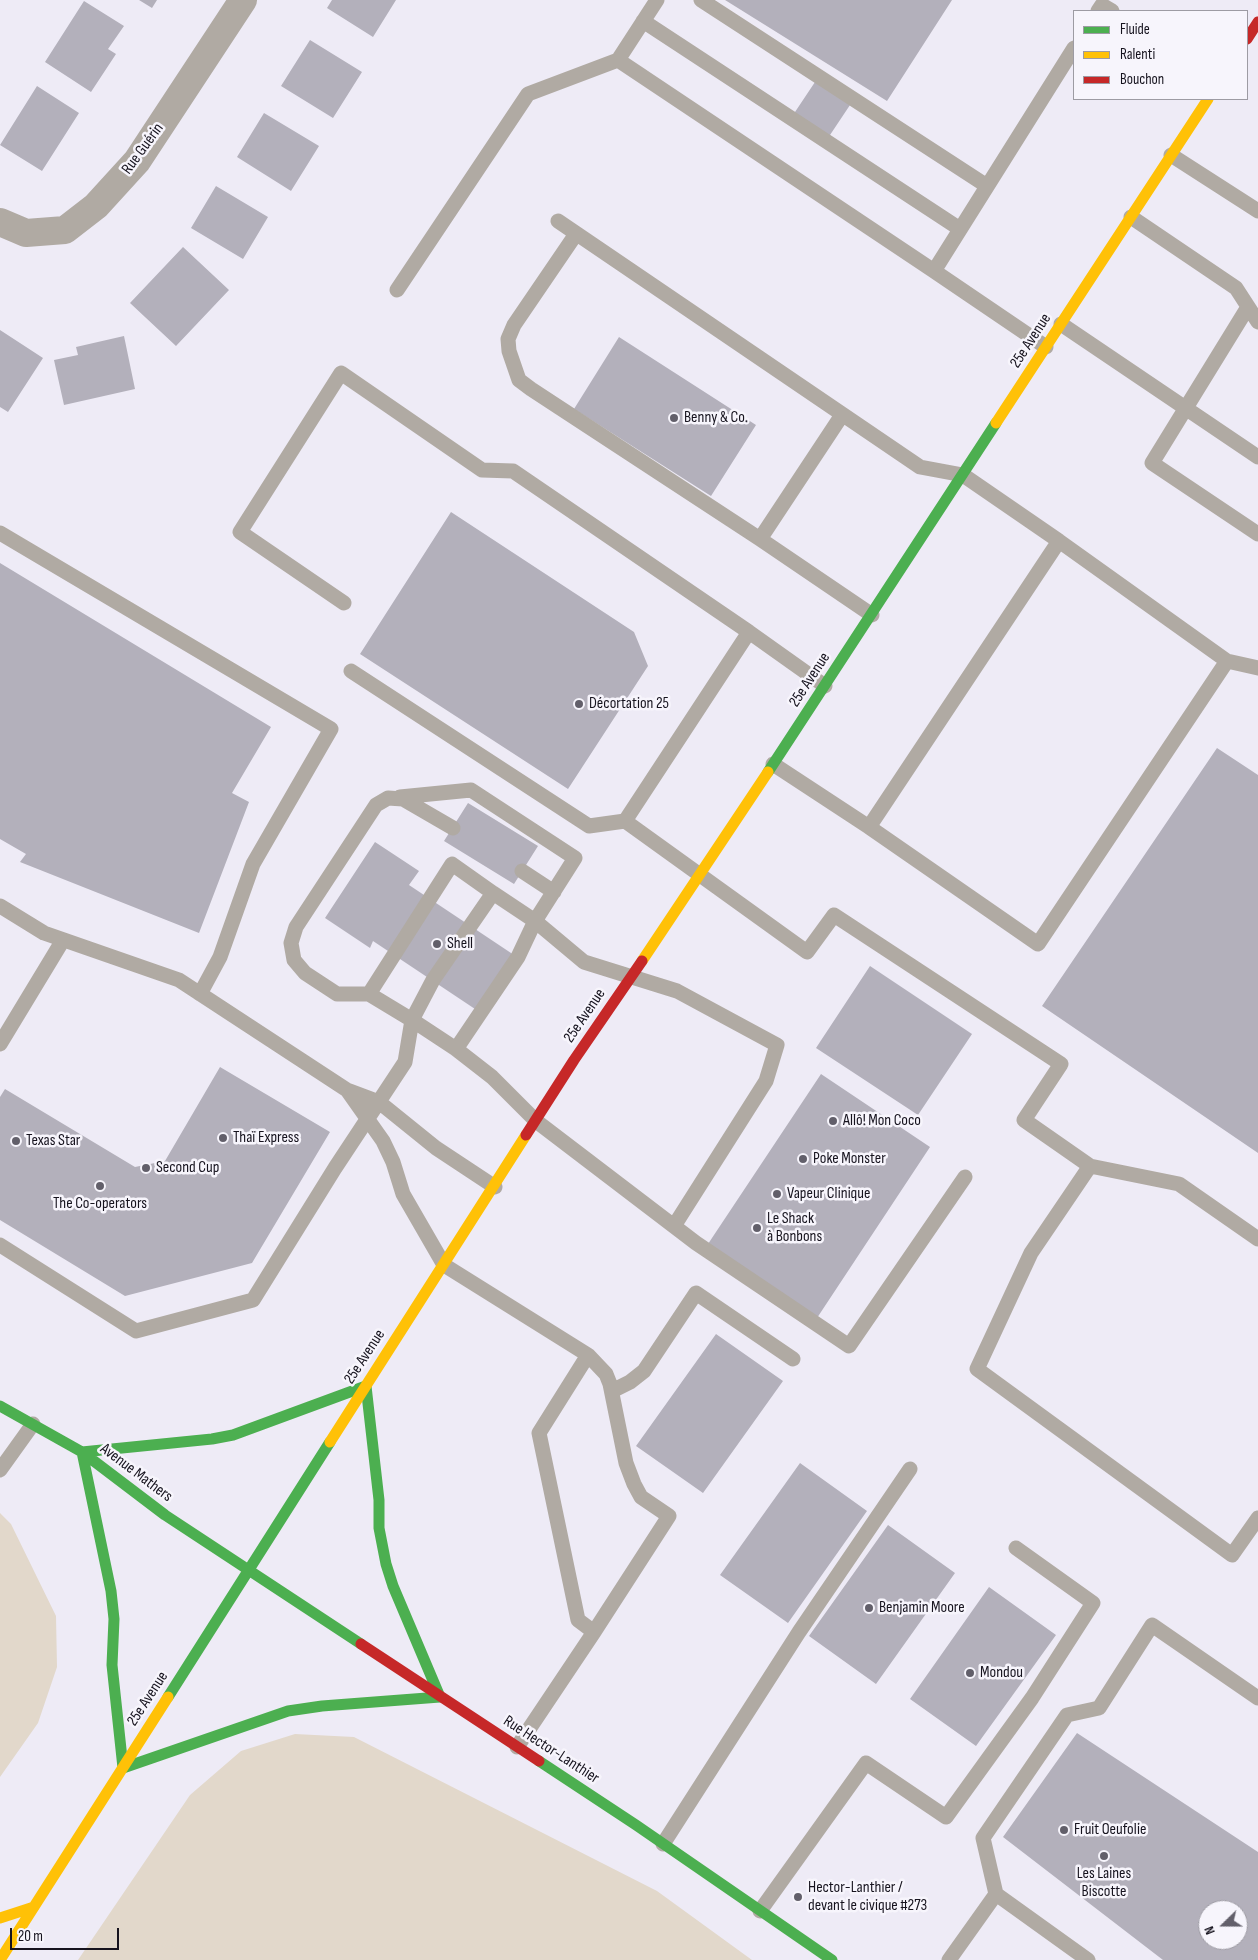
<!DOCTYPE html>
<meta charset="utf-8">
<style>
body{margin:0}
#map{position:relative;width:1258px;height:1960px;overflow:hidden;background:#eeebf6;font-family:"Sofia Sans Condensed",sans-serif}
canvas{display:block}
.legend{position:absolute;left:1073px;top:10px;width:175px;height:90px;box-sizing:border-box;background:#f7f5fc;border:1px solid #9d9ba3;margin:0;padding:6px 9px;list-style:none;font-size:15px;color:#16131e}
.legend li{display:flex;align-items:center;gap:10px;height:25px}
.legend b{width:25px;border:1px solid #9d9ba3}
.north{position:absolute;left:1198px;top:1900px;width:50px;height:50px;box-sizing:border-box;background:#f7f5fc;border:1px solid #9d9ba3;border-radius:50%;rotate:248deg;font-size:14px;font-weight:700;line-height:20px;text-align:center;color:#16131e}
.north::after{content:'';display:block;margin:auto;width:18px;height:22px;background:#625f6a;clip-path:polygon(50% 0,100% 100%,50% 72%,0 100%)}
.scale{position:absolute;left:10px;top:1928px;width:109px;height:22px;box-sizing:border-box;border:2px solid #16131e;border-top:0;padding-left:6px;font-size:15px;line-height:18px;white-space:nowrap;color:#16131e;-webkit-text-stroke:4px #f7f5fc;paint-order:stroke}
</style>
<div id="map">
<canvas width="1258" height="1960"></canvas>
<ul class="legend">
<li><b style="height:6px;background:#4caf50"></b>Fluide</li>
<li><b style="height:6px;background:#ffc107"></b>Ralenti</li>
<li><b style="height:6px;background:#c62828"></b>Bouchon</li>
</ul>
<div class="north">N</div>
<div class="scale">20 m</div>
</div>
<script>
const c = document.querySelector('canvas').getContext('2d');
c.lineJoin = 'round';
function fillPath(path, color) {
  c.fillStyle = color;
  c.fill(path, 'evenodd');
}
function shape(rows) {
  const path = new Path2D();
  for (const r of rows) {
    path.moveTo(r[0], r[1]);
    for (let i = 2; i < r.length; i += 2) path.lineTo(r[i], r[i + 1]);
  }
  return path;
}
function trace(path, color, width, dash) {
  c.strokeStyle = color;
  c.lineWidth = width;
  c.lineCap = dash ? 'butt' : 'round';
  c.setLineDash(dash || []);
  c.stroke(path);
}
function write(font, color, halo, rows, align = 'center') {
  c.font = font + ' "Sofia Sans Condensed",sans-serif';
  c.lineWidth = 5;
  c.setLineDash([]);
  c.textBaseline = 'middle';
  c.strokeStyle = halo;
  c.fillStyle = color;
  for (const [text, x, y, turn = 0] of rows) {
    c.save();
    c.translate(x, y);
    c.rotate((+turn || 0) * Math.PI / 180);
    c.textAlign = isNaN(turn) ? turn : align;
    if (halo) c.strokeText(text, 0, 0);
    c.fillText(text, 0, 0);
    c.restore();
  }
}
const green = shape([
 [0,1513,11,1524,56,1616,57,1667,38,1723,0,1777],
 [295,1734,354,1737,657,1891,752,1960,78,1960,190,1795,241,1751]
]);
const building = shape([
 [139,0,157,0,152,8],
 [332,0,396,0,373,37,327,8],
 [725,0,952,0,887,101],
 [84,1,124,26,108,49,116,54,91,92,45,62],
 [310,40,362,72,333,118,281,86],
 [819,76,854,99,826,141,791,118],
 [37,86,79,113,42,171,0,145],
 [264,113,319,146,291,191,237,157],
 [216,186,268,217,243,259,191,228],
 [183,247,229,290,176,346,130,303],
 [0,330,43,358,8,412,0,407],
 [124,336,135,389,64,405,54,360,78,355,76,347],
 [619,337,756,425,711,496,574,409],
 [451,512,634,632,648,666,568,789,360,654],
 [0,563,271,727,232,793,249,802,199,933,20,862,26,854,0,839],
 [1217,748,1258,775,1258,1153,1042,1006],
 [468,803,538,846,514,884,444,841],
 [375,842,419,871,409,885,514,955,478,1011,373,941,370,948,325,918],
 [870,966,972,1034,918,1115,816,1048],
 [220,1067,330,1132,252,1263,125,1296,0,1220,0,1097,5,1089,135,1167,165,1161],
 [821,1074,930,1147,817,1318,708,1244],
 [716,1334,783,1381,703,1493,636,1446],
 [800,1463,867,1511,788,1623,720,1575],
 [888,1525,955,1573,876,1684,809,1636],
 [989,1587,1056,1635,976,1746,910,1699],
 [1077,1733,1258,1852,1258,1960,1163,1960,1003,1837],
 [1208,1910,1238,1910,1238,1940,1208,1940]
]);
const lane = shape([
 [701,0,987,186],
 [1098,11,1102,5,1112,11],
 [643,21,960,229],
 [618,60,934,271],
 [1171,155,1258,211],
 [1131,217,1236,288,1258,322],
 [558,221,920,467,963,475,1059,541,869,827,773,764],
 [576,234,514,325,508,339,509,351,519,380,531,389,760,539,872,615],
 [397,290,528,94,618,60,657,0],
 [1248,307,1152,463,1258,534],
 [1061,324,1258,457],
 [1046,347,934,271,1074,48],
 [0,533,331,729,253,864,220,957,200,994],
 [760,539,842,415],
 [344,603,240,532,341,373,482,470,513,471,749,632],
 [1227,661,1258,668],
 [351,671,589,826,625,821],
 [825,686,749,632,625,821,807,952,834,915,1061,1064,1024,1120,1090,1166],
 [400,797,471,790,575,858,535,921,518,957,456,1049],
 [869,827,1038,944,1227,661,1059,541],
 [453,828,403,799,388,798,376,805,296,927,291,943,294,960,305,973,337,994,369,994,412,1020,433,980,493,893,535,921,584,962,677,991,777,1045,766,1081,674,1226],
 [522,871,554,892],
 [0,906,44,933,179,980,347,1090,379,1102,436,1148,495,1187],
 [369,994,452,864,493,893],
 [0,1044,63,940],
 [347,1090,383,1141,393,1162,403,1194,444,1265,588,1355,539,1433,578,1620,594,1632],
 [1258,1239,1179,1184,1090,1166,1031,1253,977,1369,1232,1555,1258,1518],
 [0,1245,136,1331,253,1300,335,1168,405,1062,412,1020,456,1049,492,1077,536,1121,696,1243,849,1346,965,1177],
 [612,1391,630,1382,644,1371,696,1293,793,1359],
 [0,1470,33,1424],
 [517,1747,594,1632,669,1516,641,1497,634,1484,626,1463,610,1384,606,1374,588,1355],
 [663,1844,799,1632,910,1469],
 [996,1894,983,1838,1067,1715,1099,1708,1152,1625,1258,1698],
 [760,1911,866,1763,946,1817,1032,1698,1093,1603,1016,1548],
 [949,1960,996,1894,1088,1960]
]);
const street = shape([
 [0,222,26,233,65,230,96,206,137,161,243,0]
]);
const fast = shape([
 [768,772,996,423],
 [366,1386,379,1500,379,1528,386,1564,393,1586,440,1697],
 [0,1406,82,1452,165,1515,361,1644],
 [82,1452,111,1591,114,1619,112,1665,123,1768],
 [82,1452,212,1439,233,1435,366,1386],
 [168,1697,330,1442],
 [539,1761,636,1825,832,1960],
 [123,1768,288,1711,322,1706,440,1697]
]);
const slow = shape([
 [996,423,1208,99],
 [642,961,768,772],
 [330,1442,526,1135],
 [0,1918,34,1907],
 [0,1960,168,1697]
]);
const jam = shape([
 [1247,39,1258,22],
 [526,1135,574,1060,642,961],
 [361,1644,539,1761]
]);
const markers = [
 [674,418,5,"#625f6a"],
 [579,704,5,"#625f6a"],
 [437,944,5,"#625f6a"],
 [833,1121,5,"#625f6a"],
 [223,1138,5,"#625f6a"],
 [16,1141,5,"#625f6a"],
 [803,1159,5,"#625f6a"],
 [146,1168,5,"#625f6a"],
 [100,1186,5,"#625f6a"],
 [777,1194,5,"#625f6a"],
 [757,1228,5,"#625f6a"],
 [869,1608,5,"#625f6a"],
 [970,1673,5,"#625f6a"],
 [1064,1830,5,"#625f6a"],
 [1104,1856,5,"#625f6a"],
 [798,1897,5,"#625f6a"]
];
const streetNames = [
 ["Rue Guérin",143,149,-54],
 ["25e Avenue",1031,341,-57],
 ["25e Avenue",810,680,-57],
 ["25e Avenue",585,1016,-56],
 ["25e Avenue",365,1357,-57],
 ["Avenue Mathers",136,1473,37],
 ["25e Avenue",148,1699,-57],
 ["Rue Hector-Lanthier",551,1750,33]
];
const poiNames = [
 ["Benny & Co.",684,418],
 ["Décortation 25",589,704],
 ["Shell",447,944],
 ["Allô! Mon Coco",843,1121],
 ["Thaï Express",233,1138],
 ["Texas Star",26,1141],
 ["Poke Monster",813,1159],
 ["Second Cup",156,1168],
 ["Vapeur Clinique",787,1194],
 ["The Co-operators",100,1204,"center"],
 ["Le Shack",767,1219],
 ["à Bonbons",767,1237],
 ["Benjamin Moore",879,1608],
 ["Mondou",980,1673],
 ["Fruit Oeufolie",1074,1830],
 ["Les Laines",1104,1874,"center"],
 ["Biscotte",1104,1892,"center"],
 ["Hector-Lanthier /",808,1888],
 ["devant le civique #273",808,1906]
];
fillPath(green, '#e2d8cb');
fillPath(building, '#b3b0bb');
trace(lane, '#b0aaa3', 15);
trace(street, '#b0aaa3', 28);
trace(fast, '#4caf50', 11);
trace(slow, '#ffc107', 11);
trace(jam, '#c62828', 11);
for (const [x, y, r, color] of markers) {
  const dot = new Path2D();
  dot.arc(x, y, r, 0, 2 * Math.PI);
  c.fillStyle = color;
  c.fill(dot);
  trace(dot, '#f7f5fc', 2);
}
write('16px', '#16131e', '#f7f5fc', streetNames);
write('16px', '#16131e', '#f7f5fc', poiNames, 'left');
</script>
